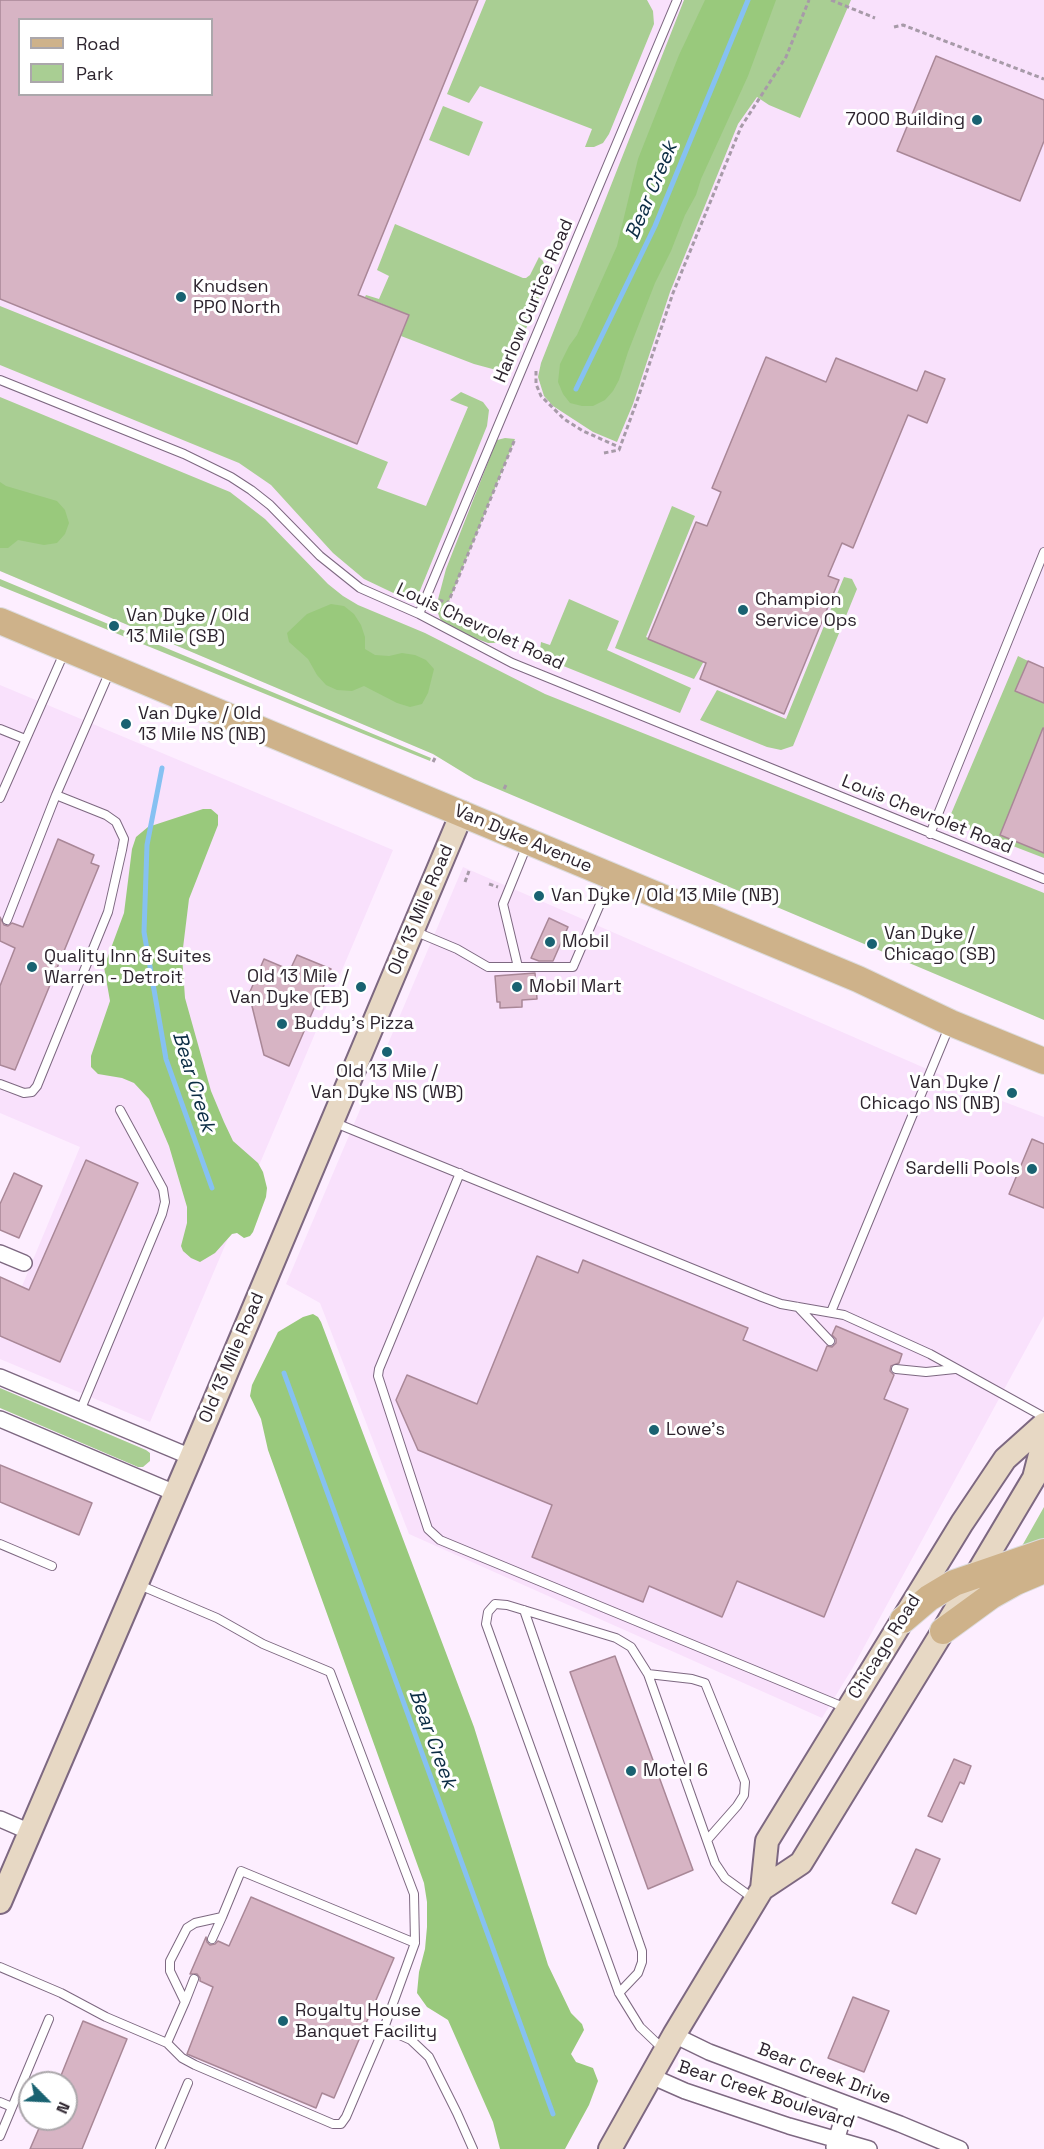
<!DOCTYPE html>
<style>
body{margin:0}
#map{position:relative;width:1044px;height:2149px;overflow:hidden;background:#fdeeff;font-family:"Space Grotesk",sans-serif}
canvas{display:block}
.legend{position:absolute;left:18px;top:18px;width:195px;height:78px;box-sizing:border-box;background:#fff;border:2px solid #aba7ab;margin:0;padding:8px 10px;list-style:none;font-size:18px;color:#2d242e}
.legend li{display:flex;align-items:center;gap:12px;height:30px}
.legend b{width:30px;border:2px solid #aba7ab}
.north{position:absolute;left:18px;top:2071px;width:60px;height:60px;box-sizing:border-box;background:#fff;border:2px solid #aba7ab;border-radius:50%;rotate:114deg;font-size:16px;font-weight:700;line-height:24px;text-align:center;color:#2d242e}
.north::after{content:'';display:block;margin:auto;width:21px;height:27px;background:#196271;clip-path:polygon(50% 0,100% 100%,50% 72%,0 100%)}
</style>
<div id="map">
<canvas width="1044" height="2149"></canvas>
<ul class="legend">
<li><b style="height:8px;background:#ceb28a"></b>Road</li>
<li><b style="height:16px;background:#a9ce93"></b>Park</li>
</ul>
<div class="north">N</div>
</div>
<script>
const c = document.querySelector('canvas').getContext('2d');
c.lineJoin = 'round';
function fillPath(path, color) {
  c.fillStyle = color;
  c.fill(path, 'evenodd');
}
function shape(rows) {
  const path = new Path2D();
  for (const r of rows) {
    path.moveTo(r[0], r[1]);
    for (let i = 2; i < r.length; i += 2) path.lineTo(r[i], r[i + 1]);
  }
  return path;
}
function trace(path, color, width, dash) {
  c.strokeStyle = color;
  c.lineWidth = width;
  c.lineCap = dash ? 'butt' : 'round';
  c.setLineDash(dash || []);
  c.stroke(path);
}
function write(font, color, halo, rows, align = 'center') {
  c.font = font + ' "Space Grotesk",sans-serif';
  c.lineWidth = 6;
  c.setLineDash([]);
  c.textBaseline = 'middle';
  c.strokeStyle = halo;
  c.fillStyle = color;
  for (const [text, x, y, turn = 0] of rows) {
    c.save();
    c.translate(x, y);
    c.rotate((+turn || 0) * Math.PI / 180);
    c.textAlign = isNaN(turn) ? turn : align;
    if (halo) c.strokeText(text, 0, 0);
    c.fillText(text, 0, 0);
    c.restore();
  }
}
const built = shape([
 [0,0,1044,0,1044,1005,433,754,0,571],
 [20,20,212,20,212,94,20,94],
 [0,685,393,850,150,1422,0,1359,0,1339,80,1147,0,1113],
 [463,867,989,1096,1044,1117,1044,1316,852,1669,822,1718,409,1534,320,1303,286,1284]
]);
const green = shape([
 [486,0,647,0,653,11,654,24,609,134,603,143,594,147,585,147,592,129,480,86,469,103,447,94],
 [684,0,851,0,800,118,769,105,757,97,738,124,670,292,633,404,617,442,593,432,553,406,544,396,538,377,541,363],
 [443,106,483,122,469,156,429,140],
 [395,224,523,278,526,278,530,275,539,257,543,261,547,272,545,284,514,357,508,366,500,371,474,364,401,336,409,315,365,297,366,295,379,299,389,276,377,270],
 [0,306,388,462,377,488,426,506,468,407,450,400,461,392,483,402,489,410,487,426,419,593,406,599,364,579,333,553,271,485,239,463,0,365],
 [0,397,230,492,265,519,328,584,343,596,358,605,425,633,545,694,1044,893,1044,1020,474,779,433,754,0,571],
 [505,438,515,439,445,611,507,637,500,643,488,643,458,632,446,625,440,619,436,607,446,569,494,447,497,440],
 [672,506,695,516,646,637,704,661,694,679,615,648],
 [844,577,852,579,857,589,793,746,781,750,767,747,700,720,717,690,786,719],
 [0,579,431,758,430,761,0,586],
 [569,599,619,621,607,650,691,688,680,713,551,661,543,655,540,650,541,642,550,645],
 [1018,656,1028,661,1016,691,1044,703,1044,727,1000,835,1044,853,1044,858,948,821],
 [0,1388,146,1450,150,1453,150,1461,143,1467,138,1467,0,1408],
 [1044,1507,1044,1542,1022,1546]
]);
const forest = shape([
 [705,0,776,0,748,76,701,179,696,195,685,215,671,251,655,283,628,352,619,380,613,391,605,400,593,406,582,406,570,403,563,394,558,382,560,364,569,346,577,335,617,246,638,159,679,55],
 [0,482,6,486,57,501,65,510,69,523,65,534,57,543,44,545,18,540,8,548,0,548],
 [331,604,344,606,354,614,361,625,365,637,365,649,375,655,389,656,402,653,415,655,426,660,434,669,428,693,422,704,410,707,397,703,364,686,352,691,337,690,326,685,317,675,308,659,289,642,287,633,307,614],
 [203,809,211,809,218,815,218,825,189,899,182,956,185,998,211,1091,224,1122,233,1141,258,1163,263,1172,267,1188,266,1197,253,1232,250,1236,244,1238,237,1233,232,1234,215,1253,200,1262,191,1258,183,1251,181,1246,187,1223,187,1207,169,1146,149,1099,134,1083,122,1078,98,1074,91,1067,91,1056,110,1001,104,967,124,913,132,849,136,837,148,827],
 [313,1314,318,1317,321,1322,474,1727,548,1965,571,2013,582,2024,584,2030,571,2054,576,2062,593,2068,598,2081,589,2105,565,2149,500,2149,493,2122,448,2020,427,2007,417,1993,419,1972,425,1949,427,1927,427,1902,424,1883,268,1450,261,1419,250,1396,252,1385,278,1332,303,1317]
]);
const stream = shape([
 [576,389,655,226,748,0],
 [162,768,147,845,144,932,166,1059,212,1188],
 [284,1373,553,2114]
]);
const building = shape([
 [0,0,478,0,358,295,409,315,357,444,0,299,0,0],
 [20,20,212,20,212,94,20,94,20,20],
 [936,56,1044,100,1044,141,1020,201,897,151,936,56],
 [766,357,826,382,836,358,917,391,925,371,945,379,927,423,908,415,853,548,842,543,828,576,839,580,784,714,700,679,706,663,648,639,696,522,707,526,721,492,712,488,766,357],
 [1028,661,1044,668,1044,703,1015,691,1028,661],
 [1043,728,1044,728,1044,853,1000,835,1043,728],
 [58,839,94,855,91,863,99,866,15,1070,0,1065,0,986,15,948,0,941,0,917,4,925,8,926,12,923,23,927,58,839],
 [549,918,568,927,553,961,539,961,531,958,549,918],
 [297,955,331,969,289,1066,264,1055,249,994,264,959,290,970,297,955],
 [535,973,537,999,522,1000,522,1007,500,1008,500,1002,497,1002,495,976,535,973],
 [1032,1139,1044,1144,1044,1208,1009,1194,1032,1139],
 [86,1160,138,1183,60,1362,0,1336,0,1277,29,1290,86,1160],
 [14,1173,42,1186,19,1238,0,1230,0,1204,14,1173],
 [537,1256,578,1273,583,1260,748,1328,743,1340,817,1371,827,1346,832,1347,836,1343,836,1339,832,1335,836,1326,902,1354,899,1363,891,1366,890,1371,894,1375,884,1399,908,1409,824,1617,737,1581,722,1617,649,1586,643,1602,532,1557,552,1505,418,1450,396,1400,407,1375,477,1404,537,1256],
 [0,1465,92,1503,79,1535,0,1502,0,1465],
 [615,1656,693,1870,648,1889,570,1672,615,1656],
 [954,1759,971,1766,964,1784,960,1782,942,1822,928,1816,954,1759],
 [916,1849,940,1859,916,1914,892,1903,916,1849],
 [251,1897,394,1958,334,2098,322,2093,316,2108,187,2054,213,1987,200,1981,200,1978,197,1974,190,1974,206,1937,207,1942,210,1945,215,1944,218,1941,229,1946,251,1897],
 [853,1997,889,2011,864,2072,828,2058,853,1997],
 [83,2021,127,2039,82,2149,30,2149,43,2119,66,2119,66,2083,58,2083,83,2021]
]);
const path = shape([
 [831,0,875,18],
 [894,27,903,25,1044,79],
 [536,371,536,384,541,396,564,419,583,431,619,447],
 [604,453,619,450,637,401,673,293,741,127,786,57,809,0],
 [439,600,448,603,515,439],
 [433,762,436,756],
 [504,789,506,785],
 [465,882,469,871],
 [489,884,498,887]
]);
const lane = shape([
 [0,380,184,454,231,477,251,490,270,505,320,556,360,588,419,614,512,663,1044,879],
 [419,614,677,0],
 [0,729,25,739],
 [0,798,64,653],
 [930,834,1044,552],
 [7,920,56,795,110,671],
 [414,931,457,949,488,967,573,967,610,881],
 [518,967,503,904,527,845],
 [0,1084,24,1093,32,1092,37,1086,108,912,122,850,124,839,116,822,106,815,56,795],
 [333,1122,762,1297,781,1304,844,1315,930,1354,1044,1417],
 [460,1173,379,1369,378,1376,428,1529,440,1540,846,1708],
 [798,1307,830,1341],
 [831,1312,949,1027],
 [896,1369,926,1372,955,1369],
 [80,1411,162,1214,165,1202,163,1189,120,1110],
 [0,1544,52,1566],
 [137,1584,217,1618,263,1644,330,1672,414,1894,415,1943,384,2028,411,2040,429,2057,457,2113,473,2149],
 [524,1610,642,1951,642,1962,638,1973,619,1993],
 [648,1674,692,1679,705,1683,745,1782,744,1795,737,1806,708,1839],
 [212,1939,222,1917],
 [0,1967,61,1993,106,2017,167,2043,182,2058,195,2065,333,2124,341,2124,346,2117,384,2028],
 [185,2002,194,1979],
 [167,2043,185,2002,170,1971,170,1961,187,1928,195,1923,222,1917,241,1871,415,1943],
 [662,2048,640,2027,619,1993,486,1624,488,1612,495,1604,507,1605,616,1638,631,1647,648,1674,715,1863,725,1878,754,1899],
 [0,2102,12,2107],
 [0,2136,49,2019],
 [160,2149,188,2083]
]);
const street = shape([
 [0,1253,24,1263],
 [0,1377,191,1457],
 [0,1419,175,1493],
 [0,1819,30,1832],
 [674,2035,709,2052,900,2124,960,2149],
 [651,2076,685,2091,789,2126,869,2149],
 [834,2147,847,2105]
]);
const secondary = shape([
 [762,1889,767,1841,962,1523,1005,1459,1044,1424],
 [0,1902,191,1457,462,813],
 [610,2149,674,2035,762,1889,801,1863,943,1631,1034,1478,1044,1439]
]);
const primary = shape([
 [0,621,858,979,951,1023,1044,1061],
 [903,1620,929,1598,954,1583,1044,1552],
 [943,1631,991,1596,1016,1582,1044,1570]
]);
const markers = [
 [977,120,6,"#196271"],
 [181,297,6,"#196271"],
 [743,610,6,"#196271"],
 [114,626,6,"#196271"],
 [126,724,6,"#196271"],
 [539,896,6,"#196271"],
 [550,942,6,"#196271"],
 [872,944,6,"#196271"],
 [32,967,6,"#196271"],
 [361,987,6,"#196271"],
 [517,987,6,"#196271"],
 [282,1024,6,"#196271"],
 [387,1052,6,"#196271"],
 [1012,1093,6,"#196271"],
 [1032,1169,6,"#196271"],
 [654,1430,6,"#196271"],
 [631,1771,6,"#196271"],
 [283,2021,6,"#196271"]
];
const poiNames = [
 ["7000 Building",965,120,"right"],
 ["Knudsen",193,287],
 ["PPO North",193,308],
 ["Champion",755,600],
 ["Service Ops",755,621],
 ["Van Dyke / Old",126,616],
 ["13 Mile (SB)",126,637],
 ["Van Dyke / Old",138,714],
 ["13 Mile NS (NB)",138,735],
 ["Van Dyke / Old 13 Mile (NB)",551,896],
 ["Van Dyke /",884,934],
 ["Chicago (SB)",884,955],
 ["Mobil",562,942],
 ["Quality Inn & Suites",44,957],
 ["Warren - Detroit",44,978],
 ["Old 13 Mile /",349,977,"right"],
 ["Van Dyke (EB)",349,998,"right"],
 ["Mobil Mart",529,987],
 ["Buddy's Pizza",294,1024],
 ["Old 13 Mile /",387,1072,"center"],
 ["Van Dyke NS (WB)",387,1093,"center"],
 ["Van Dyke /",1000,1083,"right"],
 ["Chicago NS (NB)",1000,1104,"right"],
 ["Sardelli Pools",1020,1169,"right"],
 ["Lowe's",666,1430],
 ["Motel 6",643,1771],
 ["Royalty House",295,2011],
 ["Banquet Facility",295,2032]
];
const streetNames = [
 ["Harlow Curtice Road",534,301,-67],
 ["Louis Chevrolet Road",480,627,25],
 ["Louis Chevrolet Road",927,815,22],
 ["Van Dyke Avenue",523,839,23],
 ["Old 13 Mile Road",421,910,-67],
 ["Old 13 Mile Road",232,1358,-67],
 ["Chicago Road",885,1647,-58],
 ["Bear Creek Drive",824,2074,21],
 ["Bear Creek Boulevard",766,2095,18]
];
const waterNames = [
 ["Bear Creek",652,191,-67],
 ["Bear Creek",193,1082,73],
 ["Bear Creek",432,1739,70]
];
fillPath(built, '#f9e1fc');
fillPath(green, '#a9ce93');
fillPath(forest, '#99c97c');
trace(stream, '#86c1f2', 5);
fillPath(building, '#d7b4c4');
trace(building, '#a98797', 1.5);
trace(lane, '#7d6881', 10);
trace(street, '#7d6881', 18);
trace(secondary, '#7d6881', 26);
trace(primary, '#dddcde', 28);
trace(path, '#a79aa8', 3, [4.5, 3]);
trace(lane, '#fff', 8);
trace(street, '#fff', 15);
trace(secondary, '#e7d8c4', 22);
trace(primary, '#ceb28a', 26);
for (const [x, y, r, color] of markers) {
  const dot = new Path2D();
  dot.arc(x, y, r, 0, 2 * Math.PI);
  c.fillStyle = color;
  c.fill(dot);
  trace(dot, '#fff', 2);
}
write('18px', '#2d242e', '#fff', poiNames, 'left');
write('18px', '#2d242e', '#fff', streetNames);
write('italic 20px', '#0b2c44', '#fff', waterNames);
</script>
